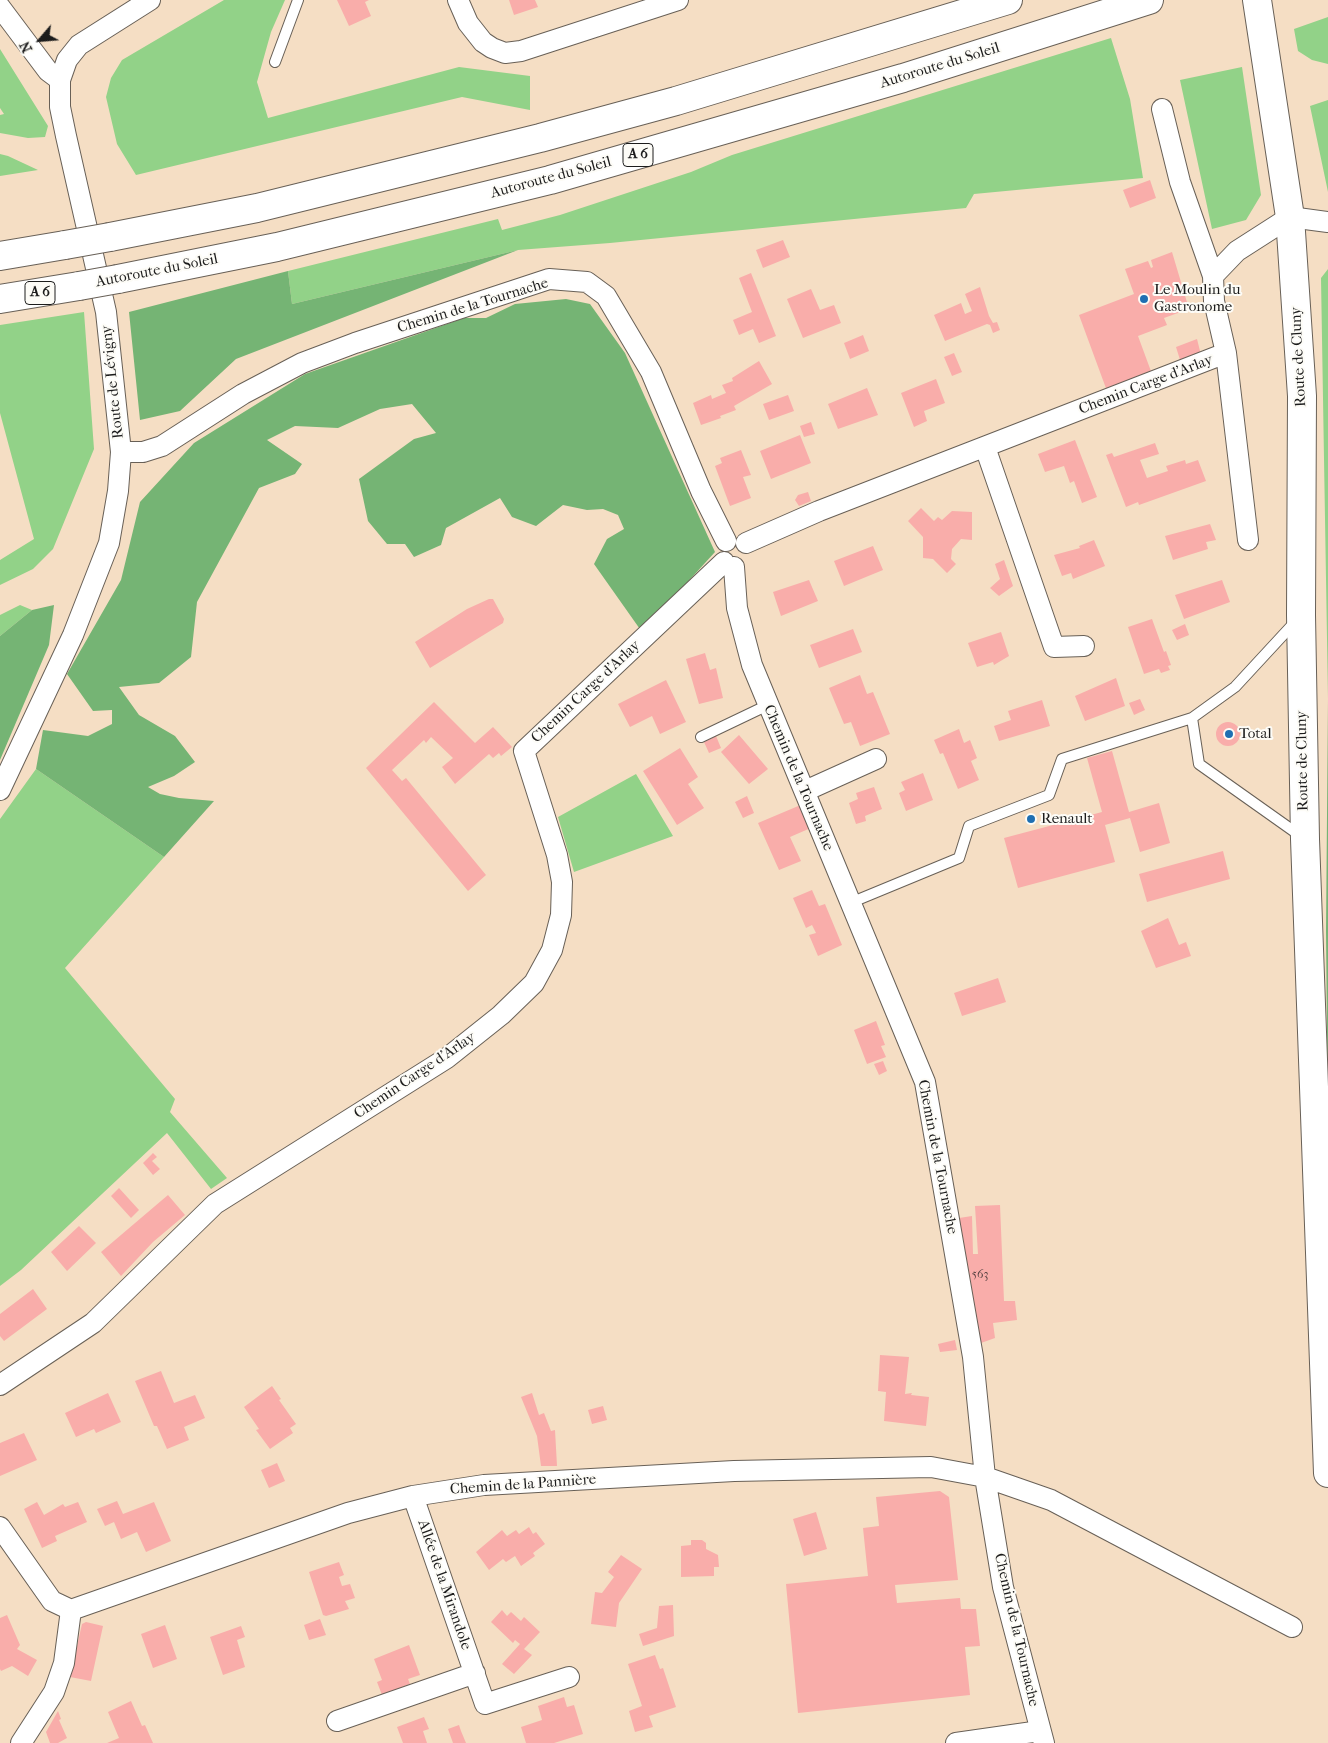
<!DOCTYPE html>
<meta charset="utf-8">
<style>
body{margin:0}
#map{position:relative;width:1328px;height:1743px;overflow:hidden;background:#f5dec4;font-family:"IM FELL French Canon",serif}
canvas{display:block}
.north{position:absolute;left:15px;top:15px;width:50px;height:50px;-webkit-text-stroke:4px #fdfcf7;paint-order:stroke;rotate:243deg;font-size:14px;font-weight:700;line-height:20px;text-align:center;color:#1c1c1c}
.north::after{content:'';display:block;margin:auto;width:18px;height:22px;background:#1c1c1c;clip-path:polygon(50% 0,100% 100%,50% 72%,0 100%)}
</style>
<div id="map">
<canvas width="1328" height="1743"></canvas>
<div class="north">N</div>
</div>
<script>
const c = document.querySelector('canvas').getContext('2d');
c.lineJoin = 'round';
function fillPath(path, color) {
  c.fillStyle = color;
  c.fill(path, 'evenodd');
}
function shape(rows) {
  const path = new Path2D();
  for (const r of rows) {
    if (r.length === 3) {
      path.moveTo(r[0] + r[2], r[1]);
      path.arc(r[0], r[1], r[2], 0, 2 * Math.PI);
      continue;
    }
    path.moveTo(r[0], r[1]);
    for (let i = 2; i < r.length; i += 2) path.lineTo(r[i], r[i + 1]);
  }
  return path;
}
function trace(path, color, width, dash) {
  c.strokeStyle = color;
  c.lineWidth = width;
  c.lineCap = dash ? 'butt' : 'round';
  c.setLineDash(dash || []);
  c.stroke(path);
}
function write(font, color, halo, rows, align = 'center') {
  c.font = font + ' "IM FELL French Canon",serif';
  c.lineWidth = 4;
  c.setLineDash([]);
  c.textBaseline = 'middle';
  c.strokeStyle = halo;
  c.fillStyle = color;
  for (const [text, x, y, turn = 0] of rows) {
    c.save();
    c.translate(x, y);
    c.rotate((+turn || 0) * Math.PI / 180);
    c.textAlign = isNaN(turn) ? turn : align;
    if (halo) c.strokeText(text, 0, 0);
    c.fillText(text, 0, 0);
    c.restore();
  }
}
const green = shape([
 [224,0,285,0,271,32,257,82,268,118,459,67,530,76,530,110,462,97,136,175,117,144,106,97,111,78,122,60],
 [1328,17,1328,64,1312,60,1298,51,1294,29],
 [1111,38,1130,99,1143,178,974,194,966,208,610,243,518,250,292,304,288,271,498,219,502,230,560,215,691,172,732,155],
 [0,49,48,126,45,137,28,138,0,133,0,115,4,114,0,108],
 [1242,67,1261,195,1246,220,1212,229,1180,80],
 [1328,100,1328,192,1310,106],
 [0,154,8,156,38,170,0,176],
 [1328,269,1328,699,1321,278],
 [84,312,94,449,53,549,33,569,0,585,0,560,34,539,0,413,0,325],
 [20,605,32,610,0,636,0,615],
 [36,769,164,857,65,968,175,1099,170,1112,227,1178,211,1189,167,1133,21,1270,0,1286,0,819],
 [636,774,673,836,574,872,558,817]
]);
const forest = shape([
 [518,250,236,359,180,411,140,420,129,312,288,271,292,304],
 [566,299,590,304,625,353,715,552,642,632,594,564,607,539,624,529,618,515,603,509,587,510,563,505,536,526,512,517,500,498,446,528,441,545,414,557,405,544,387,544,368,521,359,479,414,439,436,433,412,404,380,409,338,428,295,426,267,440,302,464,295,474,259,488,197,602,191,657,159,683,119,687,139,715,175,736,195,762,174,776,148,787,160,794,179,798,214,801,164,857,36,769,43,730,88,736,112,724,112,710,93,711,67,674,121,580,140,502,194,443,305,374,464,318,486,318,515,304],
 [54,605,49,645,0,760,0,636,32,610],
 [1328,699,1328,1131,1326,931]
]);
const building = shape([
 [337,0,369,0,365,2,371,16,349,26],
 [509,0,535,0,538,7,514,15],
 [1150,180,1156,198,1130,208,1123,190],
 [783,240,790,257,763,268,756,250],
 [1172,252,1189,309,1164,318,1167,325,1138,336,1152,374,1107,391,1079,315,1134,294,1125,269,1148,261,1151,268,1153,267,1151,260],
 [751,273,776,336,759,343,753,329,739,335,733,320,752,312,739,278],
 [980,287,989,316,993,323,997,322,1000,330,993,333,990,325,987,324,945,341,934,315,961,303,965,314,972,311,965,294],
 [811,289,820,310,834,305,841,323,803,338,787,299],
 [863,335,869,351,850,359,844,343],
 [1197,339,1201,355,1181,363,1176,347],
 [954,353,962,372,952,376,944,357],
 [759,361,772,384,734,406,736,410,720,416,721,418,701,425,693,403,711,395,712,399,726,393,722,385,733,381,732,378],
 [936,379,945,403,924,411,927,421,914,427,901,393],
 [867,388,878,415,838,429,828,404],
 [788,395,794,411,769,420,763,404],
 [811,422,815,434,804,437,800,426],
 [800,435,811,463,771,479,760,451],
 [1075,440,1097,497,1082,503,1074,481,1070,483,1064,466,1045,472,1038,454],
 [1155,443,1159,454,1140,460,1147,478,1168,471,1166,466,1185,460,1186,464,1198,460,1206,481,1139,505,1138,502,1126,507,1106,455,1112,453,1114,457],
 [741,450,751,475,743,477,751,498,730,506,715,466,722,463,720,458],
 [808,492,811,501,799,506,795,500,798,495],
 [921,508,934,521,938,517,942,520,952,511,972,512,972,540,961,539,952,549,951,559,956,564,947,573,933,559,923,558,923,537,908,521],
 [1210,524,1216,540,1206,542,1208,549,1173,560,1165,536],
 [1094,540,1105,566,1073,579,1071,573,1062,576,1054,555,1080,548,1079,546],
 [873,546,883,570,844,586,834,561],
 [1004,560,1013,586,999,596,990,588,1000,579,995,564],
 [809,580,818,601,781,616,773,592],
 [1222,580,1230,602,1184,619,1175,595],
 [489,599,493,599,504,619,503,623,430,668,415,642,467,609],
 [1152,619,1164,652,1166,651,1171,665,1168,666,1170,670,1161,673,1159,669,1144,674,1128,627],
 [1185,624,1189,635,1177,640,1172,630],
 [853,629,862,652,819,668,810,645],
 [1001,632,1009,656,994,665,993,662,977,667,968,643],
 [705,653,710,670,716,668,723,698,699,704,686,659],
 [860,675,867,694,873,692,890,734,860,746,851,722,844,724,829,688],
 [1116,678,1125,706,1085,721,1075,696],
 [666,680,686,722,660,734,652,716,630,727,618,704],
 [1140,699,1145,710,1134,715,1129,703],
 [1042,700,1050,726,999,741,994,726,1011,720,1008,711],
 [434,702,475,743,493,727,512,747,501,756,499,753,493,758,489,754,455,784,442,767,453,758,431,737,426,743,424,740,392,770,402,781,406,778,486,875,468,891,366,768],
 [1228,734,12],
 [959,729,964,743,970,740,977,758,971,761,979,780,958,789,943,753,940,754,934,740],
 [739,735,768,769,749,784,721,752],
 [716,736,721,748,709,753,704,742],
 [680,748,698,777,688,784,704,808,677,825,643,771],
 [1112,751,1129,812,1159,803,1170,843,1140,852,1130,818,1105,825,1115,862,1018,888,1004,838,1102,812,1087,758],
 [923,773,933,800,906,811,899,793,905,790,901,782],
 [874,787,882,809,865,816,866,821,856,824,849,803,858,799,856,793],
 [747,796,754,813,743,818,735,802],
 [803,804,813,827,790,837,801,861,779,870,758,823],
 [1223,851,1230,879,1147,902,1139,874],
 [812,890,819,906,825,904,842,945,818,956,809,935,816,933,812,925,806,928,793,898],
 [1168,918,1179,945,1186,942,1191,956,1156,968,1141,931],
 [998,978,1006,1002,962,1016,954,993],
 [876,1021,885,1045,881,1046,886,1057,867,1064,854,1030],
 [883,1061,887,1071,879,1075,874,1064],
 [153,1153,157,1157,152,1161,160,1169,153,1175,143,1163],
 [119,1188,139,1210,131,1218,111,1196],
 [168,1195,185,1215,153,1242,121,1276,101,1252],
 [1000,1205,1004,1301,1015,1301,1017,1320,993,1323,995,1338,981,1343,975,1309,973,1310,959,1218,972,1216,973,1254,978,1254,975,1206],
 [79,1226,96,1243,67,1271,51,1252],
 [33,1289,47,1309,4,1341,0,1336,0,1314],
 [955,1340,957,1350,940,1352,938,1344],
 [880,1355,909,1357,905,1394,912,1393,911,1395,929,1397,926,1426,884,1421,886,1392,878,1391],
 [161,1371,174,1403,195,1395,205,1418,184,1427,189,1440,167,1449,157,1426,154,1426,135,1381],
 [272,1386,281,1399,279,1400,296,1424,290,1428,293,1433,270,1449,256,1430,259,1429,244,1407],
 [108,1393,121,1422,96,1433,94,1429,76,1437,65,1413],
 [532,1393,539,1415,544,1413,551,1431,555,1430,557,1466,541,1466,537,1436,521,1397],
 [603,1406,607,1420,592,1424,588,1410],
 [24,1433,37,1460,0,1476,0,1443],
 [277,1463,285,1481,269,1488,261,1470],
 [940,1491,949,1497,958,1580,895,1585,897,1603,960,1598,961,1609,976,1609,980,1646,965,1647,970,1695,798,1713,786,1584,868,1576,863,1528,879,1526,876,1497],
 [117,1501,123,1514,154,1502,171,1541,146,1552,137,1532,121,1539,114,1522,105,1526,97,1509],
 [37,1502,44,1515,63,1504,65,1507,78,1502,87,1522,55,1536,57,1541,42,1548,24,1509],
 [816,1512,827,1549,804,1556,793,1519],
 [529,1527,533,1534,536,1532,545,1544,533,1553,535,1556,521,1566,515,1556,506,1562,503,1559,489,1570,476,1552,502,1530,507,1536,516,1530,519,1534],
 [691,1540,702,1540,706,1543,706,1549,718,1555,719,1567,714,1567,714,1576,681,1577,681,1546,691,1545],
 [621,1555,642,1569,619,1603,616,1627,591,1624,595,1592,602,1593,614,1577,608,1572],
 [339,1562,344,1575,339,1577,342,1586,350,1584,355,1598,345,1601,349,1609,326,1616,323,1615,309,1572],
 [673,1605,674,1636,643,1646,639,1634,657,1628,659,1606],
 [502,1610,507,1616,511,1612,521,1621,524,1617,540,1632,524,1649,532,1655,514,1674,502,1664,520,1644,515,1640,513,1643,491,1622],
 [7,1615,20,1645,17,1649,37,1660,28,1676,12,1666,1,1671,0,1669,0,1618],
 [320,1619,326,1635,309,1640,304,1625],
 [86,1622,103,1626,91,1681,70,1677,82,1624],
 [165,1625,177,1659,153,1668,141,1634],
 [241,1626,245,1637,237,1640,245,1667,223,1675,210,1637],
 [409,1645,420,1675,408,1679,410,1684,382,1695,377,1682,382,1680,374,1659],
 [655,1655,660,1669,663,1668,676,1707,649,1716,653,1727,635,1732,629,1711,642,1706,628,1664],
 [564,1697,567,1707,574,1705,583,1734,554,1743,526,1743,521,1727,542,1720,538,1706],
 [131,1701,142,1726,145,1725,153,1743,107,1743,119,1738,108,1712],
 [58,1711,61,1719,59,1720,67,1738,58,1743,50,1743,46,1732],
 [424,1717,429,1729,423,1731,427,1743,403,1743,397,1727],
 [459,1725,461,1731,466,1743,453,1743,448,1729]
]);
const service = shape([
 [275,62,298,0],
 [1192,718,1199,764,1302,837],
 [701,737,768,705],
 [850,903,959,858,969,826,1049,795,1062,759,1192,718,1235,687,1296,621]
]);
const minor = shape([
 [458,0,468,23,483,42,492,48,505,53,521,51,678,0],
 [0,7,48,71,60,80],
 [1162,109,1180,182,1213,276],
 [1226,353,1248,540],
 [985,447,1054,647,1084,646],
 [121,452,143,452,162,446,243,394,302,363,355,343,549,279,587,282,606,296,651,372,701,491,726,541],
 [746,543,819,511,1226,353,1214,301,1213,276,1237,251,1290,217,1328,222],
 [734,567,737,608,752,665,925,1082,973,1357,985,1477,1003,1587,1044,1743],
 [0,790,73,635,109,543,118,491,121,452,106,312,66,136,60,107,60,80,67,60,79,45,150,0],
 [805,791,876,759],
 [0,1385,93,1323,215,1204,447,1058,501,1015,534,983,552,950,561,915,562,882,557,855,524,751,724,562],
 [413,1496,485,1704,569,1677],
 [0,1527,52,1601,71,1610,348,1513,413,1496,484,1485,734,1471,931,1467,985,1477,1051,1500,1292,1627],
 [337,1721,475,1673],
 [21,1743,54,1692,64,1663,71,1610],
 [956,1743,1040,1731]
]);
const secondary = shape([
 [1257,0,1290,217,1302,396,1301,615,1305,839,1328,1473]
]);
const motorway = shape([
 [110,237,257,208,540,138,676,101,1008,0],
 [0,256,65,245],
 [118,279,277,247,550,180,903,78,1149,0],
 [0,299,79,286]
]);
const motorwayBridge = shape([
 [65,245,110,237],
 [79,286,118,279]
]);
const markers = [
 [1144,299,5,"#1f6fb2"],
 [1229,734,5,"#1f6fb2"],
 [1031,819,5,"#1f6fb2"]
];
const numberNames = [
 ["563",980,1275]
];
const shields = [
 [638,155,30],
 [40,293,30]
];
const shieldNames = [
 ["A 6",638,155],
 ["A 6",40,293]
];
const streetNames = [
 ["Autoroute du Soleil",940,66,-17],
 ["Autoroute du Soleil",551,178,-15],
 ["Autoroute du Soleil",157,271,-11],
 ["Chemin de la Tournache",473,306,-17],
 ["Route de Cluny",1299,357,-93],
 ["Route de Lévigny",113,382,-96],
 ["Chemin Carge d'Arlay",1146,385,-21],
 ["Chemin Carge d'Arlay",586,692,-43],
 ["Route de Cluny",1303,761,-91],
 ["Chemin de la Tournache",798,778,67],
 ["Chemin Carge d'Arlay",415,1076,-34],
 ["Chemin de la Tournache",937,1157,79],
 ["Chemin de la Pannière",523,1485,-4],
 ["Allée de la Mirandole",444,1585,71],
 ["Chemin de la Tournache",1016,1630,77]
];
const poiNames = [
 ["Le Moulin du",1154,290],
 ["Gastronome",1154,307],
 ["Total",1239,734],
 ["Renault",1041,819]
];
fillPath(green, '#92d288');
fillPath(forest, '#75b474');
fillPath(building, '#f9adaa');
trace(service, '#686057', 12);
trace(minor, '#686057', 22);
trace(secondary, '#686057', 30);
trace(motorway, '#686057', 30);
trace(service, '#fff', 10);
trace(minor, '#fff', 20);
trace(secondary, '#fff', 28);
trace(motorway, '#fff', 28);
trace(motorwayBridge, '#686057', 30, []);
trace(motorwayBridge, '#fff', 28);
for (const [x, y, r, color] of markers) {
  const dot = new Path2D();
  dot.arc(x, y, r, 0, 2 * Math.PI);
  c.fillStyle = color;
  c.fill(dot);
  trace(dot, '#fdfcf7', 2);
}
write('12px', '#534040', null, numberNames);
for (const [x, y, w] of shields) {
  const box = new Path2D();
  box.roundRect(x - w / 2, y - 11.5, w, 23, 4);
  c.fillStyle = '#fdfcf7';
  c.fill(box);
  trace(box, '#1c1c1c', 1);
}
write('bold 14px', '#1c1c1c', null, shieldNames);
write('15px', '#1c1c1c', '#fdfcf7', streetNames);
write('15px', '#1c1c1c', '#fdfcf7', poiNames, 'left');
</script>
